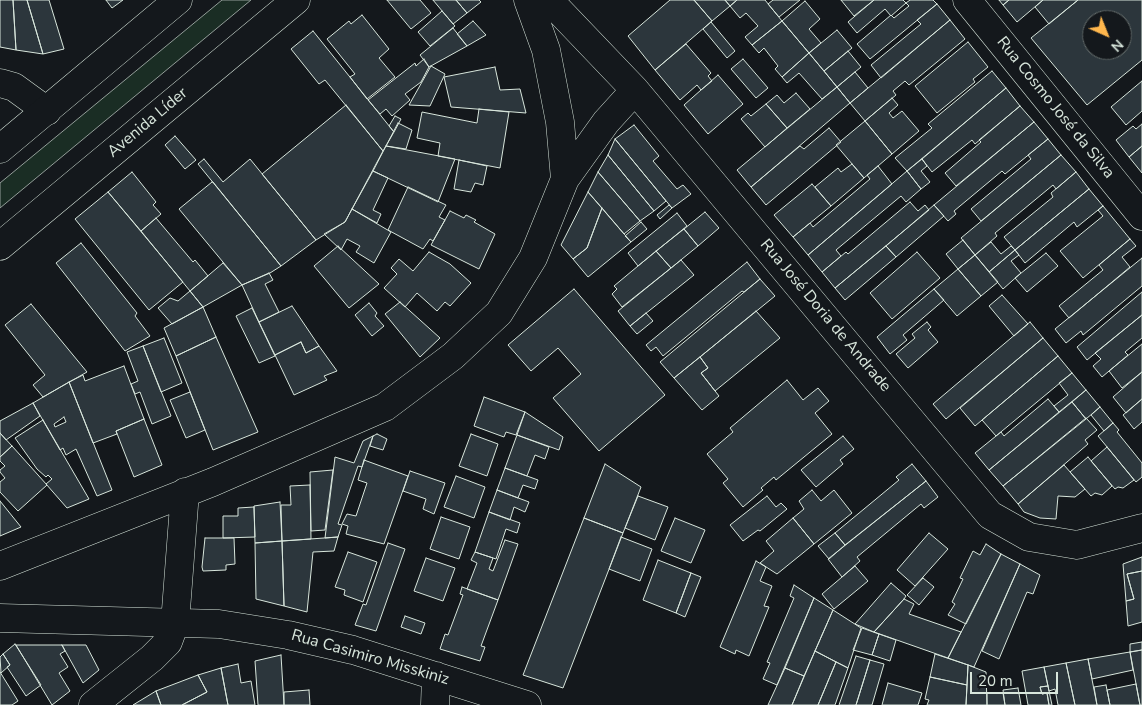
<!DOCTYPE html>
<meta charset="utf-8">
<style>
body{margin:0}
#map{position:relative;width:1142px;height:705px;overflow:hidden;background:#14181c;font-family:"Nunito Sans",sans-serif}
canvas{display:block}
.north{position:absolute;left:1082px;top:10px;width:50px;height:50px;box-sizing:border-box;background:#14181c;border:1px solid #626a69;border-radius:50%;rotate:136deg;font-size:14px;font-weight:700;line-height:20px;text-align:center;color:#d8e6dc}
.north::after{content:'';display:block;margin:auto;width:18px;height:22px;background:#ffb74d;clip-path:polygon(50% 0,100% 100%,50% 72%,0 100%)}
.scale{position:absolute;left:970px;top:672px;width:88px;height:22px;box-sizing:border-box;border:2px solid #d8e6dc;border-top:0;padding-left:6px;font-size:15px;line-height:18px;white-space:nowrap;color:#d8e6dc;-webkit-text-stroke:4px #14181c;paint-order:stroke}
</style>
<div id="map">
<canvas width="1142" height="705"></canvas>
<div class="north">N</div>
<div class="scale">20 m</div>
</div>
<script>
const c = document.querySelector('canvas').getContext('2d');
c.lineJoin = 'round';
function fillPath(path, color) {
  c.fillStyle = color;
  c.fill(path, 'evenodd');
}
function shape(rows) {
  const path = new Path2D();
  for (const r of rows) {
    path.moveTo(r[0], r[1]);
    for (let i = 2; i < r.length; i += 2) path.lineTo(r[i], r[i + 1]);
  }
  return path;
}
function trace(path, color, width, dash) {
  c.strokeStyle = color;
  c.lineWidth = width;
  c.lineCap = dash ? 'butt' : 'round';
  c.setLineDash(dash || []);
  c.stroke(path);
}
function write(font, color, halo, rows, align = 'center') {
  c.font = font + ' "Nunito Sans",sans-serif';
  c.lineWidth = 4;
  c.setLineDash([]);
  c.textBaseline = 'middle';
  c.strokeStyle = halo;
  c.fillStyle = color;
  for (const [text, x, y, turn = 0] of rows) {
    c.save();
    c.translate(x, y);
    c.rotate((+turn || 0) * Math.PI / 180);
    c.textAlign = isNaN(turn) ? turn : align;
    if (halo) c.strokeText(text, 0, 0);
    c.fillText(text, 0, 0);
    c.restore();
  }
}
const green = shape([
 [222,0,251,0,0,208,0,183,222,0]
]);
const building = shape([
 [0,0,13,0,16,50,0,47,0,0],
 [13,0,27,0,43,54,16,50,13,0],
 [27,0,49,0,64,49,43,54,27,0],
 [106,0,123,0,112,8,106,0],
 [387,0,420,0,431,13,411,29,387,0],
 [433,0,456,0,467,13,453,24,433,0],
 [456,0,479,0,481,2,467,13,456,0],
 [670,0,694,0,712,21,655,70,628,36,670,0],
 [694,0,725,0,730,6,712,21,694,0],
 [725,0,737,0,730,6,725,0],
 [737,0,765,0,782,21,752,45,745,37,758,26,746,13,740,18,730,6,737,0],
 [773,0,800,0,779,17,768,4,773,0],
 [841,0,874,0,854,16,841,0],
 [874,0,903,0,906,3,891,16,885,9,857,33,848,22,874,0],
 [910,0,933,0,937,4,870,59,857,44,891,15,894,18,909,6,906,3,910,0],
 [999,0,1009,0,1003,5,999,0],
 [1009,0,1043,0,1017,22,1003,5,1009,0],
 [1043,0,1078,0,1049,24,1035,7,1043,0],
 [1078,0,1142,0,1142,60,1087,105,1031,38,1078,0],
 [1092,20,1122,20,1122,50,1092,50,1092,20],
 [805,1,820,19,809,29,821,43,809,53,782,21,805,1],
 [937,4,950,20,881,78,871,65,921,24,917,20,937,4],
 [442,11,455,26,430,46,418,32,442,11],
 [362,15,389,49,379,58,395,77,367,99,350,77,355,74,327,39,349,21,351,24,362,15],
 [950,20,965,39,909,85,905,81,893,91,896,95,865,121,850,103,950,20],
 [473,21,486,35,467,46,457,34,473,21],
 [782,21,809,53,782,77,775,69,778,66,764,48,759,53,752,45,782,21],
 [711,22,735,51,727,58,703,29,711,22],
 [453,28,467,46,429,67,420,55,453,28],
 [837,30,852,48,824,71,809,53,837,30],
 [313,31,394,132,383,151,325,80,319,84,291,49,313,31],
 [968,42,988,67,973,79,975,82,937,113,915,86,968,42],
 [686,44,711,73,708,76,712,81,701,90,697,85,680,100,655,70,686,44],
 [848,51,861,67,837,87,824,71,848,51],
 [809,53,837,87,822,99,799,73,787,83,782,77,809,53],
 [424,59,429,67,421,82,405,94,410,100,392,116,386,109,380,114,368,100,415,63,416,66,424,59],
 [743,59,768,88,756,98,731,69,743,59],
 [431,66,445,74,430,106,409,105,431,66],
 [495,67,500,90,520,89,526,113,451,107,444,77,495,67],
 [992,71,1006,88,907,171,895,158,932,128,928,124,992,71],
 [855,72,868,88,850,103,837,87,855,72],
 [718,75,743,104,708,134,684,105,718,75],
 [1142,81,1142,111,1126,125,1111,107,1142,81],
 [837,87,850,103,751,187,737,170,837,87],
 [1006,88,1020,106,975,144,972,140,932,172,922,159,1006,88],
 [796,93,810,109,787,128,766,104,777,95,784,103,796,93],
 [892,98,898,105,889,113,893,118,902,111,919,131,892,154,865,121,892,98],
 [766,104,787,128,765,147,741,119,748,113,751,116,766,104],
 [346,105,383,151,345,222,316,240,262,174,346,105],
 [1020,106,1034,122,956,186,945,173,981,142,979,140,1020,106],
 [479,109,509,112,500,168,438,156,440,143,417,138,422,112,477,123,479,109],
 [395,116,401,119,394,132,389,126,395,116],
 [865,121,892,154,864,178,836,145,865,121],
 [1034,122,1048,139,1005,174,1002,171,954,211,956,214,948,221,934,205,1034,122],
 [398,123,412,130,406,149,386,146,398,123],
 [1142,124,1142,146,1129,157,1116,140,1133,126,1136,129,1142,124],
 [634,125,659,156,653,161,677,189,683,185,691,194,672,208,615,139,634,125],
 [829,128,841,142,766,205,751,187,800,146,804,149,829,128],
 [175,136,196,160,185,169,165,145,175,136],
 [615,139,666,201,654,211,608,155,615,139],
 [1048,139,1061,155,981,221,971,209,1031,159,1028,155,1048,139],
 [386,146,455,159,438,202,373,171,386,146],
 [1142,146,1142,173,1129,157,1142,146],
 [608,155,654,211,640,221,598,172,608,155],
 [1061,155,1076,172,1056,189,1053,185,995,233,997,236,975,255,961,238,1061,155],
 [204,159,223,182,250,159,316,240,281,266,198,164,204,159],
 [922,159,927,166,921,171,930,182,921,189,907,171,922,159],
 [459,160,487,166,483,185,475,183,471,192,454,189,459,160],
 [852,164,864,178,831,206,815,187,838,168,841,172,852,164],
 [878,166,892,184,808,255,793,237,810,223,813,227,870,179,867,175,878,166],
 [373,171,388,178,373,210,381,214,377,223,352,209,373,171],
 [907,171,921,189,906,202,901,196,836,250,841,256,822,272,808,255,907,171],
 [132,172,156,202,153,205,161,214,141,231,108,192,132,172],
 [598,172,640,221,624,234,588,192,598,172],
 [1076,172,1089,189,1015,250,1004,237,1053,197,1051,193,1076,172],
 [212,182,213,182,281,266,270,273,242,285,179,209,212,182],
 [812,184,831,206,793,237,774,215,812,184],
 [408,187,446,205,439,217,445,220,433,241,430,239,423,249,388,230,408,187],
 [1089,189,1103,206,1077,227,1074,222,1025,263,1015,250,1089,189],
 [108,192,183,282,149,310,75,219,108,192],
 [588,192,602,208,587,248,573,259,561,245,588,192],
 [910,202,918,211,925,205,929,210,835,288,822,272,846,252,848,254,910,202],
 [669,205,672,208,660,219,657,215,669,205],
 [934,205,944,216,896,257,886,246,934,205],
 [1103,206,1130,239,1083,278,1060,251,1103,216,1098,210,1103,206],
 [602,208,631,242,588,277,573,259,587,248,602,208],
 [352,209,391,232,374,263,356,252,360,246,347,239,341,250,324,234,345,222,352,209],
 [450,211,464,218,466,215,476,220,474,222,495,234,479,269,431,245,450,211],
 [705,212,719,228,698,246,684,229,705,212],
 [677,213,687,226,638,266,628,253,677,213],
 [156,218,193,262,195,260,208,276,190,291,141,231,156,218],
 [641,222,647,229,631,242,625,236,641,222],
 [684,229,698,246,671,268,656,251,684,229],
 [1130,239,1136,246,1122,257,1130,267,1069,318,1059,306,1103,270,1099,265,1130,239],
 [963,240,975,255,958,269,946,254,963,240],
 [991,242,1001,254,1011,246,1015,250,989,272,975,255,991,242],
 [81,243,137,313,135,316,150,336,125,351,56,263,81,243],
 [338,246,379,284,349,308,314,266,338,246],
 [886,246,896,257,845,300,835,288,886,246],
 [1015,250,1019,255,1011,261,1021,273,1003,289,989,272,1015,250],
 [656,251,671,268,622,307,612,294,617,289,614,286,656,251],
 [429,252,450,264,471,283,450,306,445,302,437,311,417,293,405,307,384,288,397,274,391,268,399,259,413,271,429,252],
 [917,252,940,278,892,319,870,293,917,252],
 [1046,253,1058,266,1027,292,1015,278,1046,253],
 [975,255,998,282,981,296,958,269,975,255],
 [1142,258,1142,286,1083,335,1081,331,1066,343,1055,329,1142,258],
 [681,260,694,275,630,326,618,311,681,260],
 [747,262,760,279,744,292,742,291,663,356,656,347,651,351,646,345,747,262],
 [223,263,242,285,203,307,190,291,223,263],
 [958,269,981,296,957,316,934,289,958,269],
 [269,273,273,280,265,284,279,312,259,322,242,285,269,273],
 [760,279,775,296,674,378,660,362,760,279],
 [574,289,665,395,599,451,553,398,581,374,558,348,531,371,508,345,574,289],
 [934,289,944,300,903,335,907,340,890,354,877,337,934,289],
 [190,291,203,307,172,324,158,308,170,298,178,301,190,291],
 [1142,292,1142,315,1087,360,1077,347,1142,292],
 [1002,295,1028,324,1014,336,989,306,1002,295],
 [400,302,440,338,420,357,385,314,400,302],
 [369,303,377,313,375,316,384,326,372,336,355,315,369,303],
 [31,304,87,372,43,397,33,385,45,375,5,325,31,304],
 [292,306,319,346,306,353,301,342,275,355,259,322,292,306],
 [203,307,216,337,176,356,164,328,203,307],
 [252,308,275,356,259,363,236,316,252,308],
 [756,311,780,338,715,391,701,373,708,368,700,357,756,311],
 [646,313,653,321,637,334,630,326,646,313],
 [1142,315,1142,338,1125,352,1128,355,1102,377,1093,366,1101,359,1095,353,1142,315],
 [927,322,931,327,928,330,938,342,908,368,896,354,915,338,912,334,927,322],
 [1030,322,1043,338,946,419,933,404,1030,322],
 [216,337,258,432,213,450,176,356,216,337],
 [164,338,182,383,161,392,143,346,164,338],
 [1043,338,1058,356,975,426,960,408,1043,338],
 [301,342,306,353,319,346,337,371,324,376,327,380,294,395,275,355,301,342],
 [1142,344,1142,372,1122,388,1109,371,1142,344],
 [143,346,171,416,152,424,140,392,135,394,131,384,138,381,127,352,143,346],
 [1058,356,1072,373,996,436,982,420,1058,356],
 [700,357,708,368,701,373,719,396,702,410,674,378,700,357],
 [124,366,144,419,116,431,117,434,93,443,69,382,83,375,85,381,124,366],
 [1142,372,1142,399,1126,413,1113,397,1142,372],
 [1072,373,1086,390,1059,412,1054,406,1068,395,1059,383,1072,373],
 [787,380,803,400,818,388,829,401,815,413,832,434,776,480,774,477,761,488,763,490,743,507,723,483,728,479,707,454,733,432,730,428,787,380],
 [69,382,112,490,97,496,76,449,66,455,63,448,60,450,33,403,69,382],
 [64,417,66,422,55,427,54,424,64,417],
 [1086,390,1100,407,1086,419,1072,402,1086,390],
 [190,392,205,430,186,438,170,400,190,392],
 [484,397,525,412,516,435,506,432,504,437,474,426,484,397],
 [1048,399,1059,412,989,470,975,453,1001,432,1004,436,1048,399],
 [1142,399,1142,422,1134,429,1123,415,1142,399],
 [1072,402,1086,419,1003,486,989,470,1072,402],
 [33,403,40,416,6,440,0,433,0,421,33,403],
 [1100,407,1113,423,1104,431,1091,415,1100,407],
 [525,412,563,437,559,450,517,435,525,412],
 [1086,418,1097,430,1085,440,1088,444,1018,504,1003,486,1086,418],
 [144,419,162,465,134,477,116,431,144,419],
 [43,420,89,499,67,508,46,484,52,479,48,475,46,477,37,469,15,438,43,420],
 [1113,423,1119,430,1117,432,1142,463,1142,477,1136,482,1098,436,1113,423],
 [0,433,12,446,0,457,0,433],
 [377,434,387,439,383,450,370,446,373,436,377,434],
 [471,434,498,444,487,476,459,466,471,434],
 [517,435,549,447,545,459,535,455,527,476,505,468,517,435],
 [373,436,362,467,358,466,338,524,342,525,338,537,325,538,335,457,354,463,363,441,373,436],
 [843,436,854,449,840,460,843,464,816,487,801,470,843,436],
 [12,446,47,485,18,511,0,492,0,482,5,478,0,472,0,470,5,466,0,461,0,457,12,446],
 [1107,447,1134,480,1123,488,1118,487,1115,489,1091,461,1107,447],
 [1088,457,1112,486,1102,495,1095,493,1091,496,1070,472,1088,457],
 [364,460,408,476,384,544,346,534,348,526,342,524,347,514,356,516,367,483,358,480,364,460],
 [605,464,641,487,623,533,584,518,605,464],
 [912,464,926,481,845,545,835,533,899,480,896,477,912,464],
 [1064,465,1085,489,1075,497,1058,496,1056,519,1040,518,1024,512,1018,504,1064,465],
 [505,468,538,480,535,489,523,485,518,498,497,490,505,468],
 [333,470,325,530,311,531,310,472,333,470],
 [410,471,445,483,434,514,423,509,426,499,403,491,410,471],
 [456,476,485,487,474,518,444,507,456,476],
 [926,481,938,497,924,508,921,504,857,557,860,561,842,577,828,559,926,481],
 [310,485,311,539,282,541,281,505,291,505,290,486,310,485],
 [497,490,529,502,525,512,514,507,510,520,489,512,497,490],
 [812,490,821,501,834,490,852,513,814,544,793,518,804,509,799,501,812,490],
 [638,496,668,507,655,540,625,528,638,496],
 [767,496,776,507,781,503,787,509,760,531,758,530,743,541,730,525,767,496],
 [0,501,21,527,0,536,0,501],
 [280,502,282,541,255,543,254,506,280,502],
 [254,507,255,537,223,538,223,516,238,516,238,508,254,507],
 [489,512,520,523,517,533,506,529,496,559,475,552,489,512],
 [441,517,470,527,459,559,430,549,441,517],
 [584,518,623,533,563,688,523,675,584,518],
 [675,518,705,530,691,563,661,551,675,518],
 [793,518,814,544,777,574,760,563,774,551,766,541,793,518],
 [835,533,845,545,829,559,818,546,835,533],
 [929,533,948,549,915,586,897,570,929,533],
 [338,537,334,551,313,552,307,612,284,606,282,541,338,537],
 [621,537,652,549,640,581,609,569,621,537],
 [205,538,234,538,235,564,226,565,226,570,203,571,202,567,205,538],
 [505,540,518,544,498,600,467,589,477,563,471,560,475,552,493,558,489,569,493,571,505,540],
 [282,541,284,606,256,599,255,543,282,541],
 [388,543,405,549,376,631,355,625,363,604,366,605,388,543],
 [986,544,1001,554,966,624,948,615,955,604,952,602,963,579,960,578,973,551,980,555,986,544],
 [348,552,377,562,363,602,344,595,345,590,335,587,348,552],
 [1001,554,1020,564,974,667,948,658,1001,554],
 [1142,557,1142,571,1127,574,1134,599,1126,601,1123,564,1142,557],
 [426,558,455,568,443,601,414,591,426,558],
 [658,560,691,573,676,613,643,600,658,560],
 [756,561,766,567,760,581,772,586,764,606,769,607,749,656,736,650,735,654,720,647,756,561],
 [1020,564,1040,575,1033,594,1027,592,999,659,982,651,1020,564],
 [855,566,868,581,834,609,822,594,855,566],
 [1142,571,1142,622,1128,626,1126,601,1134,599,1127,574,1142,571],
 [691,573,701,577,685,617,676,613,691,573],
 [923,578,934,587,919,605,907,595,923,578],
 [891,583,906,596,904,599,874,632,855,624,891,583],
 [794,585,814,598,777,685,763,679,770,663,767,662,794,598,790,596,794,585],
 [462,587,498,600,481,646,485,647,480,661,440,649,445,634,448,635,463,595,460,594,462,587],
 [814,598,833,610,804,676,785,668,814,598],
 [904,599,914,604,909,614,961,632,948,658,874,632,904,599],
 [833,610,861,628,848,668,815,651,833,610],
 [405,616,425,623,421,634,401,627,405,616],
 [862,628,879,634,872,655,853,650,862,628],
 [879,634,896,640,890,661,872,655,879,634],
 [1142,642,1142,650,1130,652,1130,644,1142,642],
 [15,644,41,685,26,696,7,667,10,665,3,654,15,644],
 [16,645,62,645,65,651,60,654,68,667,59,673,70,691,52,705,16,645],
 [62,645,86,645,99,670,83,683,62,645],
 [1142,650,1142,705,1140,705,1130,652,1142,650],
 [815,651,836,662,818,705,792,705,815,651],
 [1130,652,1133,670,1092,679,1088,659,1130,652],
 [3,654,10,665,1,673,0,657,3,654],
 [935,654,968,665,967,685,930,677,935,654],
 [281,655,284,705,258,705,255,661,281,655],
 [856,656,870,660,856,705,839,705,856,656],
 [1088,659,1097,705,1075,705,1066,663,1088,659],
 [870,660,884,664,872,705,856,705,870,660],
 [836,662,848,668,835,705,818,705,836,662],
 [1066,663,1075,705,1058,705,1055,689,1049,691,1044,667,1066,663],
 [238,664,241,683,251,681,255,705,228,705,221,668,238,664],
 [968,665,986,672,987,705,966,705,968,665],
 [1044,667,1048,686,1040,687,1042,694,1047,693,1049,705,1028,705,1022,671,1044,667],
 [221,668,228,705,182,705,207,692,198,675,221,668],
 [785,668,804,676,792,705,768,705,785,668],
 [0,672,18,701,12,705,0,705,0,672],
 [198,675,207,692,182,705,161,705,156,691,198,675],
 [930,677,967,685,966,705,927,705,929,700,925,699,930,677],
 [888,683,922,693,918,705,882,705,888,683],
 [1136,684,1140,705,1110,705,1107,690,1136,684],
 [1106,685,1110,705,1097,705,1094,687,1106,685],
 [1048,686,1049,691,1052,705,1049,705,1047,693,1042,694,1040,687,1048,686],
 [1018,688,1021,705,1005,705,1003,690,1018,688],
 [309,690,310,705,284,705,284,692,309,690],
 [156,691,161,705,133,705,156,691],
 [987,693,1003,693,1005,705,987,705,987,693]
]);
const minor = shape([
 [528,0,546,50,560,122,565,179],
 [549,0,635,90,990,515,1029,537,1077,545,1142,528],
 [967,0,1142,216],
 [0,83,14,87,47,111],
 [0,566,213,482,385,407,453,356,499,313,533,258,565,179,606,122,635,90],
 [0,618,219,624,288,635,353,650,527,705],
 [93,705,152,658,168,642,175,623,185,492],
 [435,705,436,676]
]);
const major = shape([
 [0,149,178,0],
 [0,246,296,0]
]);
const streetNames = [
 ["Rua Cosmo José da Silva",1055,108,51],
 ["Avenida Líder",148,123,-40],
 ["Rua José Doria de Andrade",825,316,50],
 ["Rua Casimiro Misskiniz",370,658,16]
];
fillPath(green, '#1a2d24');
trace(green, '#939e99', 1);
fillPath(building, '#2c363c');
trace(building, '#d8e6dc', 1);
trace(minor, '#d8e6dc', 29);
trace(major, '#d8e6dc', 29);
trace(minor, '#14181c', 28);
trace(major, '#14181c', 28);
write('16px', '#d8e6dc', '#14181c', streetNames);
</script>
